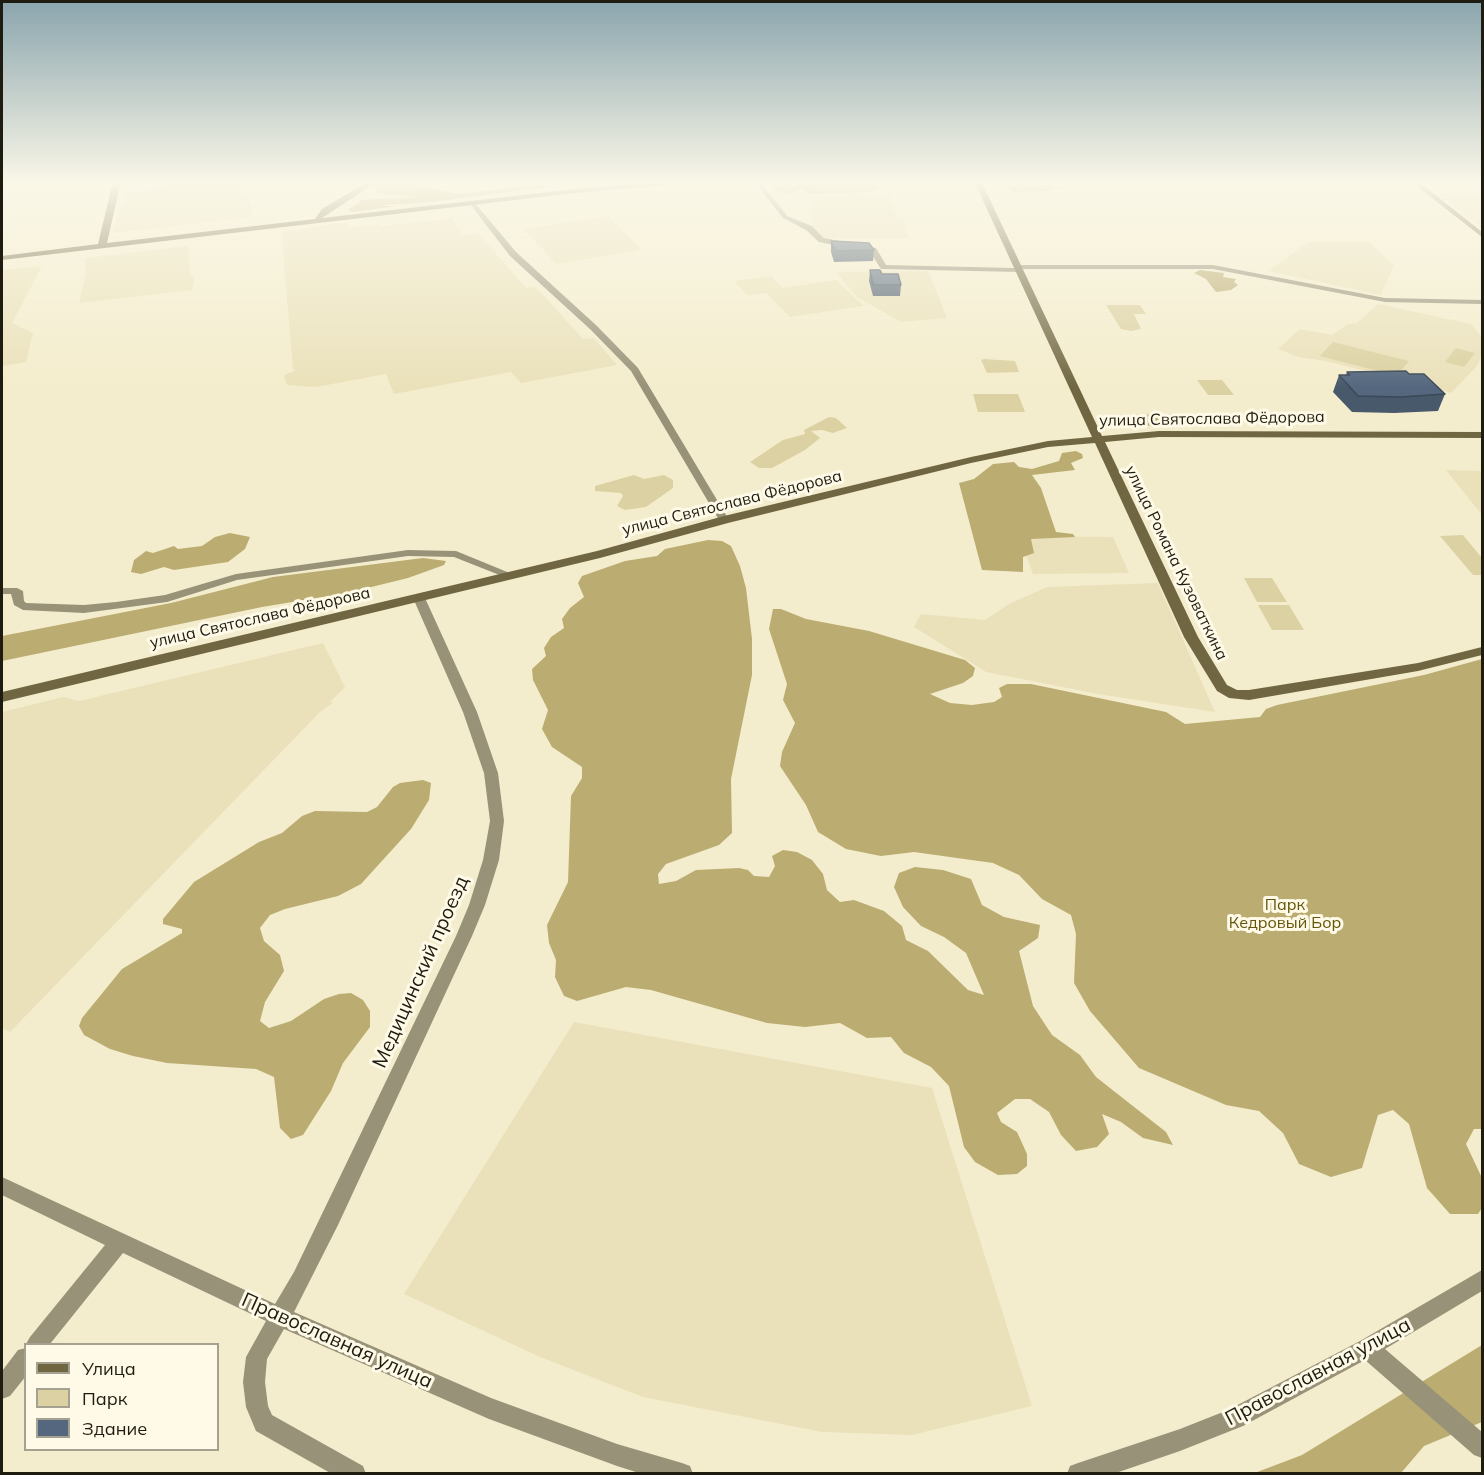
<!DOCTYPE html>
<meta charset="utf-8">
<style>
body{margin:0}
#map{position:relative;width:1484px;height:1475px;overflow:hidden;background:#f4edcd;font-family:Mulish,sans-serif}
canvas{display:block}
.frame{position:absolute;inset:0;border:3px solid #1e1c10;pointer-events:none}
.legend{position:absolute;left:24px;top:1343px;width:195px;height:108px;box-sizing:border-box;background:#fefae7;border:2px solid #a4a191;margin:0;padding:8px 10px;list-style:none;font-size:18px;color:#1e1c10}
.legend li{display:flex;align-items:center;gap:12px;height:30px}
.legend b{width:30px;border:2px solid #a4a191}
</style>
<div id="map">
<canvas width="1484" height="1475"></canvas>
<div class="frame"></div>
<ul class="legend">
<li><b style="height:8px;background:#706742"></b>Улица</li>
<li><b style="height:16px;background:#dcd1a2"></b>Парк</li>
<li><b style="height:16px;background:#54677e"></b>Здание</li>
</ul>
</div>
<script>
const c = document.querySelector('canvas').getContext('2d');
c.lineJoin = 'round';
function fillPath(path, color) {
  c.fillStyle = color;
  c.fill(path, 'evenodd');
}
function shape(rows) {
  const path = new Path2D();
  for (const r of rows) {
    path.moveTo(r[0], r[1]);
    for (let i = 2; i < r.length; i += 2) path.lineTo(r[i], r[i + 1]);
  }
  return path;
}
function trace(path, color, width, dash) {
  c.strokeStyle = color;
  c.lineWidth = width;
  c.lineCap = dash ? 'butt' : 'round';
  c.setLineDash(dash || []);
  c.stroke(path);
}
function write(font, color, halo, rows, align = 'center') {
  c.font = font + ' Mulish,sans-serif';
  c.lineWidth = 6;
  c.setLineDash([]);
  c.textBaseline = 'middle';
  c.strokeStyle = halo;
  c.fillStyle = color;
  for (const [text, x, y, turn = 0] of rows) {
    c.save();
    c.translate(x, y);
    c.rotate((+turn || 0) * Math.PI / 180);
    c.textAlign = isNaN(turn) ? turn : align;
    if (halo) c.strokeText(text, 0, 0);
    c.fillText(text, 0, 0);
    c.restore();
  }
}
const built = shape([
 [195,181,239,181,245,197,249,197,253,217,112,233,125,193],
 [1438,194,1482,194,1482,228],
 [809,196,891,196,897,218,903,219,909,238,825,238,813,226],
 [608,216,641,250,556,264,524,229],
 [452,218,463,235,478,233,526,288,536,287,583,339,594,338,617,365,521,383,511,372,394,394,386,374,316,387,287,385,284,375,297,370,293,370,282,240,284,240,281,232,340,223,347,223,348,228,379,224,380,226],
 [1308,242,1369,242,1394,265,1381,295,1268,271],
 [189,246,190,273,195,279,192,290,79,303,86,272,85,258],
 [42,266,12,323,33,333,26,362,2,366,2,270],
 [928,271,947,318,901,322,857,297,836,272],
 [771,276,782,288,836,280,864,306,790,317,766,293,747,295,734,281],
 [1378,304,1471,324,1482,337,1482,355,1477,366,1451,393,1326,361,1298,357,1278,349,1300,329,1332,335,1348,324,1357,323],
 [1446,470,1482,471,1482,515],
 [1019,536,1113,537,1129,573,1033,574],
 [1158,583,1215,712,1098,694,986,672,914,627,921,614,985,620,1009,604,1047,587],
 [323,643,345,687,330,702,333,703,321,711,10,1032,2,1028,2,712,63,697,79,701],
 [574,1022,932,1088,1032,1406,912,1435,822,1432,643,1397,540,1357,404,1294]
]);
const green = shape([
 [1106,305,1140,305,1146,314,1134,314,1141,329,1131,331,1121,329],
 [1333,342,1409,361,1397,376,1320,356],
 [1456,348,1475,353,1464,367,1445,362],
 [984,359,1015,361,1019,372,987,373,981,360],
 [1197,380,1222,380,1234,395,1208,395],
 [973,394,1018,394,1025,412,978,412],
 [829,417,836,418,847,428,833,433,822,430,811,431,820,438,805,450,772,468,759,468,750,462,783,440,805,434,804,430],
 [634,475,644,479,664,475,673,480,673,488,646,507,625,510,617,506,623,496,621,493,595,491,595,486],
 [1463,535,1482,558,1482,575,1473,575,1440,536],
 [1244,578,1272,578,1287,602,1257,602],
 [1258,605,1289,605,1304,630,1272,630]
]);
const forest = shape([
 [383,181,397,181,457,194,539,184,550,187,432,202,385,205,383,206,397,206,353,212,348,210,359,203,360,200,417,197,379,193,374,188],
 [805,184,878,185,880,187,870,192,817,194,804,193,805,191,800,189,796,193,778,193,781,192,774,191,775,187,768,186],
 [1002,185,1053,185,1070,190,1054,188,1049,191,1014,192],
 [1200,270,1224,273,1223,277,1236,279,1234,282,1238,285,1231,290,1216,292,1206,279,1194,273],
 [1190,414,1198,425,1111,426,1106,415],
 [1076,451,1082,454,1083,458,1071,463,1075,470,1032,475,1041,488,1056,532,1073,534,1075,537,1031,539,1034,553,1023,557,1023,572,982,570,959,483,974,479,993,464,1014,462,1019,467,1032,469,1059,461,1062,453],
 [230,533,250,537,245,549,228,562,174,570,164,567,141,574,131,572,134,560,146,551,153,553,174,546,178,549,202,546,215,537],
 [708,540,722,541,731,546,740,566,746,588,752,639,752,675,731,779,732,833,719,845,666,864,658,874,659,884,676,881,696,870,739,868,748,870,754,876,769,877,775,866,772,856,783,850,797,852,812,860,823,874,827,890,840,902,854,900,884,911,902,926,906,940,928,951,968,990,984,995,966,953,944,937,921,926,903,907,894,887,899,873,915,867,943,870,971,879,982,905,1004,917,1040,925,1038,938,1019,951,1033,1006,1052,1035,1080,1055,1096,1077,1166,1132,1173,1145,1143,1138,1121,1122,1102,1114,1109,1134,1097,1147,1076,1151,1061,1135,1049,1112,1030,1099,1015,1099,997,1113,1001,1122,1017,1132,1027,1154,1027,1166,1017,1174,998,1175,975,1162,964,1147,949,1086,931,1067,904,1053,891,1037,867,1038,840,1023,805,1027,767,1023,651,990,626,987,577,1001,564,996,555,977,556,960,549,943,547,925,568,882,571,796,582,778,582,767,552,747,542,729,548,710,533,680,532,669,546,656,544,648,551,637,564,628,562,619,570,608,584,597,578,583,582,576,625,561,657,556,665,549],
 [423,558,446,561,444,565,408,578,347,593,262,607,2,661,2,636,171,603,273,577],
 [773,609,781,609,806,619,869,631,965,660,975,668,973,676,963,683,930,694,950,703,972,705,994,702,1002,697,999,688,1007,684,1031,684,1166,712,1185,724,1260,717,1266,709,1277,705,1424,675,1482,659,1482,1129,1474,1129,1466,1144,1482,1178,1482,1208,1478,1214,1450,1214,1427,1188,1409,1124,1393,1110,1378,1115,1362,1168,1331,1177,1299,1164,1283,1133,1259,1111,1226,1105,1139,1068,1090,1011,1074,983,1076,934,1071,915,1042,899,1019,875,993,863,914,852,881,856,846,849,818,832,806,805,780,766,782,752,795,723,783,700,787,684,769,629],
 [423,780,431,783,429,800,411,829,361,884,338,896,285,909,270,915,260,928,264,941,280,955,284,971,265,1002,260,1021,269,1028,291,1021,324,999,339,994,351,993,363,1000,370,1011,370,1027,343,1063,331,1091,303,1135,291,1139,280,1128,274,1077,256,1069,167,1063,133,1056,110,1049,84,1035,79,1026,82,1018,122,969,182,933,182,929,163,924,163,919,194,882,259,842,282,833,302,816,315,811,367,812,377,807,393,787,400,783],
 [1482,1345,1482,1422,1424,1446,1401,1473,1252,1474,1302,1455]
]);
const street = shape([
 [608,181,614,181,616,188,612,188,608,181],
 [758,181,764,181,766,189,787,216,812,226,824,238,876,248,886,265,1014,268,1017,265,1213,265,1385,298,1482,300,1482,304,1385,302,1213,269,1021,269,1018,272,884,269,881,269,870,252,819,242,806,230,783,218,760,189,758,181],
 [470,202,474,202,516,252,597,326,638,368,729,520,728,522,724,523,719,520,631,371,591,330,510,256,470,204,470,202],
 [408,550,456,551,517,576,515,578,507,578,454,557,408,556,237,580,167,602,84,613,23,610,14,605,11,594,2,594,2,588,17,588,23,591,24,601,26,603,84,605,116,602,165,595,236,574,408,550],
 [419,594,425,598,477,712,498,773,504,821,499,860,485,905,472,936,338,1225,294,1312,491,1398,617,1444,682,1463,690,1466,693,1474,642,1474,617,1466,489,1419,284,1329,267,1359,265,1382,268,1406,272,1415,363,1466,366,1474,332,1474,256,1431,246,1407,243,1382,246,1357,266,1321,123,1253,50,1344,26,1344,30,1337,105,1245,2,1195,2,1177,275,1304,294,1272,456,936,469,905,483,860,490,821,484,773,463,712,413,598,419,594],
 [1482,1270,1482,1291,1385,1349,1482,1432,1482,1458,1474,1455,1365,1360,1243,1426,1180,1451,1113,1474,1067,1474,1070,1466,1078,1463,1180,1429,1228,1410,1360,1341,1482,1270],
 [26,1348,26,1376,10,1396,2,1399,2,1371,18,1350,26,1348]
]);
const secondary = shape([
 [113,181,121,181,107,243,315,219,322,209,369,181,378,181,322,218,575,189,673,181,711,181,575,193,2,260,2,256,98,244,113,181],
 [974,181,981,181,1102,436,1159,431,1482,432,1482,438,1159,437,1105,442,1198,637,1227,685,1237,690,1249,690,1418,663,1482,647,1482,655,1418,671,1249,700,1229,698,1217,691,1184,637,1095,443,1048,447,971,463,728,523,600,558,2,702,2,692,597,551,724,516,971,457,1048,441,1092,437,974,181],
 [1410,181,1418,181,1482,232,1482,237,1410,181]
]);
const wall = shape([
 [831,241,874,250,873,261,834,262,831,252],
 [870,270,882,274,901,285,900,296,873,296,869,281],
 [1347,372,1409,374,1445,394,1438,411,1394,413,1352,412,1333,392,1339,375,1346,375]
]);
const building = shape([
 [831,241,869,243,874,250,835,251,831,241],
 [870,270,880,270,882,274,898,274,901,285,873,285,870,270],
 [1406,371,1409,374,1424,374,1445,394,1401,397,1358,396,1339,375,1350,375,1347,372,1406,371]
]);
const streetNames = [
 ["улица Святослава Фёдорова",1212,419,-1],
 ["улица Святослава Фёдорова",732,503,-14],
 ["улица Романа Кузоваткина",1176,563,64],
 ["улица Святослава Фёдорова",260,618,-13]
];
const parkNames = [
 ["Парк",1285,905],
 ["Кедровый Бор",1285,923]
];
const nearStreetnames = [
 ["Медицинский проезд",421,972,-66],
 ["Православная улица",337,1341,24],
 ["Православная улица",1318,1372,-28]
];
fillPath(built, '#eae1ba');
fillPath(green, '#dcd1a2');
fillPath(forest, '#bbac71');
fillPath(street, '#989279');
fillPath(secondary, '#706742');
fillPath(wall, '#48596c');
fillPath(building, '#54677e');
trace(building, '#3b4858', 1.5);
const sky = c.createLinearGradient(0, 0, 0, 388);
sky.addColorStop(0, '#8aa5ad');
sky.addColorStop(0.47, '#faf7e8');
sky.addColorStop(1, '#faf7e800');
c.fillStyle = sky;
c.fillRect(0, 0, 1484, 388);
write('16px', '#1e1c10', '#fefae7', streetNames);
write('16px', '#63540a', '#fefae7', parkNames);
write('20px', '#1e1c10', '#fefae7', nearStreetnames);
</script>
